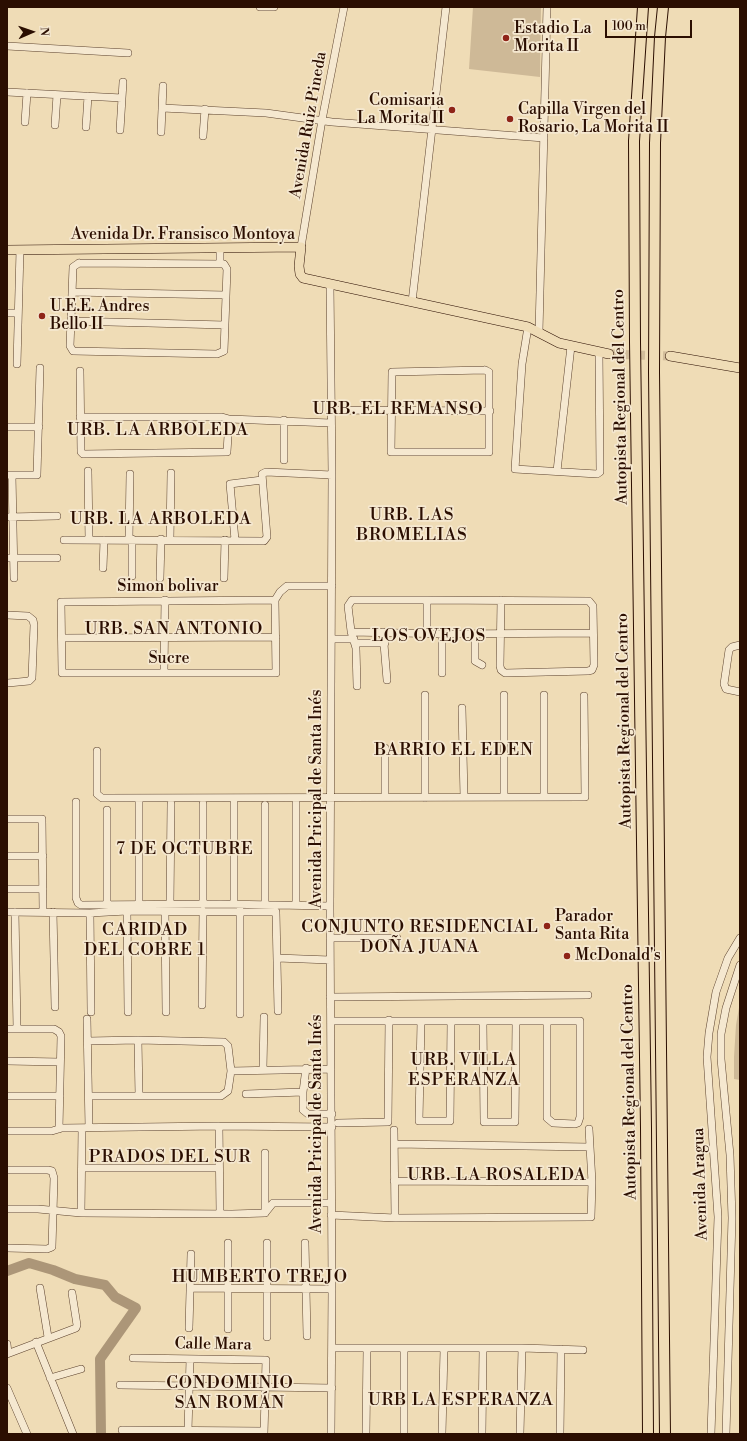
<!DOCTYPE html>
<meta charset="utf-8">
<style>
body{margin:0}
#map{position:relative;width:747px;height:1441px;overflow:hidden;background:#efdcb6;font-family:"Libre Bodoni",serif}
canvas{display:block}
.frame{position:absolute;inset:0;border:8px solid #2b0e01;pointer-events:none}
.north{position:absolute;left:12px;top:12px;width:40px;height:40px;-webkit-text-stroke:3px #f5e8d0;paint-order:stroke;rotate:88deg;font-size:11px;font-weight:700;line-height:16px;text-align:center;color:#2b0e01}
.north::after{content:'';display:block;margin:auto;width:14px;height:18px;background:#2b0e01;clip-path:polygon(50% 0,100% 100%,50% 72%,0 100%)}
.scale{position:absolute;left:605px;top:20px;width:87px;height:18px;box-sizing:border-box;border:2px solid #2b0e01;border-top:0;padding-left:5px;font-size:12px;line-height:14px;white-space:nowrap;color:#2b0e01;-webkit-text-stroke:3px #f5e8d0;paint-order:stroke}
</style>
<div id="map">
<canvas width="747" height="1441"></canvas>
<div class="frame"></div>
<div class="north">N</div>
<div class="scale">100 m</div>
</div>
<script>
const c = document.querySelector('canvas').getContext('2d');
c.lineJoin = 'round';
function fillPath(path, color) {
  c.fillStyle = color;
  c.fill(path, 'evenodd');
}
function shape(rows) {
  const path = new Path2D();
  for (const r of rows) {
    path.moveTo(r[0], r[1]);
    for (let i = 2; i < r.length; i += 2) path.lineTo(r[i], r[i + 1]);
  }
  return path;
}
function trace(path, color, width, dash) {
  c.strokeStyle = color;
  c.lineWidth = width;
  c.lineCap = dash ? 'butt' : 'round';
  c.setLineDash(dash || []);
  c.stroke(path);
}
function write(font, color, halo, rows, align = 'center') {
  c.font = font + ' "Libre Bodoni",serif';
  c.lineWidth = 3.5;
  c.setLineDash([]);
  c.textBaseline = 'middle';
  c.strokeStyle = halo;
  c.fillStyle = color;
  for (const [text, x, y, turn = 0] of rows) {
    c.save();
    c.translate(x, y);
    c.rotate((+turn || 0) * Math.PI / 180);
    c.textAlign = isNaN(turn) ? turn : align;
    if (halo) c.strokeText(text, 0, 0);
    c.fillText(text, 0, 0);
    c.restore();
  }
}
const green = shape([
 [473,7,541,7,540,77,469,69],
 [740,1002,740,1080,734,1079,734,1057,736,1025]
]);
const river = shape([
 [7,1271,29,1263,53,1270,75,1279,105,1285,115,1297,136,1308,100,1359,101,1434]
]);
const majorTunnel = shape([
 [609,354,670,356]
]);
const minor = shape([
 [260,7,274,7],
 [7,46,128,53],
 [7,92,122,98],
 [162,108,266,113,332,122,544,138],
 [25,122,27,93],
 [55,125,57,95],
 [86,127,88,96],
 [120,130,123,82],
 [161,132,163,86],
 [203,136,205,109],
 [301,247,322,120,344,7],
 [220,250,220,264],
 [79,263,224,264,227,269,224,351,217,354,73,351,70,346,73,267,79,263],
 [330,285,332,475,330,906,332,1289,331,1434],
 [72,292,226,295],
 [412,302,446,7],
 [7,313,18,313],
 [71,321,225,325],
 [528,327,522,364,515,469,597,474,600,472,599,352],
 [539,332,547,7],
 [17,364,20,250],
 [485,370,489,372,489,452,391,452,392,372,485,370],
 [80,371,81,452,83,454,227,452,229,419],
 [331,410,490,411],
 [80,417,222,417,229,419,331,423],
 [7,427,39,427],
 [284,460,284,420],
 [88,471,89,540],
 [557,471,571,346],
 [7,475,37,475,40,368],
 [12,475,14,578],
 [7,517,57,516],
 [129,539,130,474],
 [64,540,264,541,267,537,262,474,266,472,332,475],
 [170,540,171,473],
 [235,540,230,484,262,480],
 [7,558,57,558],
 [103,568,104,540],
 [132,576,132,539],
 [160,578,161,539],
 [224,578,225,540],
 [275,600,61,602,62,673,276,673,275,600,280,592,287,586,332,586],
 [427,600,427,633],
 [7,615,28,616,33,620,34,625,32,678,29,681,8,683],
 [351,632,451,634,593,633],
 [383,632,387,680],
 [442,634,442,673],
 [475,634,475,661,482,665],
 [62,638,276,637],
 [332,639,354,639],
 [356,643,385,643],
 [740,645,732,647,729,650,724,684,726,689,740,692],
 [164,672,165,600],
 [357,686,356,648,351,631,348,606,352,600,427,600,589,601,593,606,594,665,592,670,588,671,505,673,501,670,500,666,501,600],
 [504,695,504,797],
 [462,708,464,797],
 [385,748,385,796],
 [97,751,97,794,102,798,585,797,584,696],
 [544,797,544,695],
 [425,798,425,695],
 [76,802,76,898,78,903,81,905,221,904,330,906],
 [234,803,234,904],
 [203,804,203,904],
 [265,805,265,905],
 [107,810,107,905],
 [7,819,42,819,43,912],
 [7,856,43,856],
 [7,889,43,889],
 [170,904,171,804],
 [139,905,139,802],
 [296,905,296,803],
 [240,910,240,1014],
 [127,911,276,912,278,1011],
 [165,911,166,1012],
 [7,912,90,913,127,911,128,1012],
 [15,912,17,1029],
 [53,912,55,1007],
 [90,913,91,1012],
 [330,938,397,938],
 [277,958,330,960],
 [330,997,588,995],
 [202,1005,203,911],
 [87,1019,89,1128],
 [331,1021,580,1021,580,1117,578,1123,575,1124,553,1123,547,1118,547,1022],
 [421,1021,419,1121,450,1121,451,1021],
 [483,1022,484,1122,515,1122,516,1022],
 [7,1029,54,1029,59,1032,61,1036,59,1129],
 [138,1040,139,1096],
 [88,1041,138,1040,224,1042,228,1046,231,1071,228,1091,221,1096,89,1096],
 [7,1061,60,1062],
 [263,1069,264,1017],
 [231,1071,331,1069],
 [303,1092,303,1110,308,1114,332,1114],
 [246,1094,303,1092,306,1068],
 [7,1096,60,1096],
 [338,1123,388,1122,389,1020],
 [219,1126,332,1127],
 [394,1130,395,1218],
 [7,1131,52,1131,62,1128,219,1126,220,1214],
 [395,1144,590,1147],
 [82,1168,219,1168],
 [7,1170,48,1170,52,1171,54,1178,52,1247,47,1249,7,1248],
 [394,1181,592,1182],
 [7,1209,38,1209,81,1213,232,1214,265,1213,273,1203,331,1203],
 [81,1213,82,1128],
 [265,1213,265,1153],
 [331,1215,395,1218,591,1217,592,1182,589,1129],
 [267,1243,267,1337],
 [305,1243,307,1336],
 [40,1288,48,1337],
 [190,1288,332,1289],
 [189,1328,191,1254],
 [228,1329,228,1243],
 [36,1342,73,1434],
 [7,1344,8,1353],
 [332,1348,522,1348,583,1350],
 [7,1354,76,1328,77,1325,72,1293],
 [133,1358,266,1360,264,1434],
 [50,1378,81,1369],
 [120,1385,332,1388],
 [7,1388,27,1434],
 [122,1430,264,1431],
 [188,1431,190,1359],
 [366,1434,367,1349],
 [404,1434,404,1349],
 [442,1434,444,1349],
 [482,1434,483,1348],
 [520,1434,522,1348],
 [560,1434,561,1349],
 [711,1434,718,1217,707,1057,709,1033,716,992,728,958,740,938],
 [726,1434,732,1218,730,1155,721,1059,721,1034,726,1008,740,965]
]);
const major = shape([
 [7,250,301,247,299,266,300,274,303,278,528,327,559,343,609,354],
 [670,356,740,368]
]);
const highway = shape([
 [643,7,634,141,635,342,646,1128,648,1434],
 [663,7,660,37,655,143,654,372,665,1434]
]);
const markers = [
 [506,38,4,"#8f2418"],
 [452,110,4,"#8f2418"],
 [510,119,4,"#8f2418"],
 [42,316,4,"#8f2418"],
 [547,926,4,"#8f2418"],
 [567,956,4,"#8f2418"]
];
const poiNames = [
 ["Estadio La",514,29],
 ["Morita II",514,47],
 ["Comisaria",444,101,"right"],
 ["La Morita II",444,119,"right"],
 ["Capilla Virgen del",518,110],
 ["Rosario, La Morita II",518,128],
 ["U.E.E. Andres",50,307],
 ["Bello II",50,325],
 ["Parador",555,917],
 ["Santa Rita",555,935],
 ["McDonald's",575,956]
];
const streetNames = [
 ["Avenida Ruiz Pineda",309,125,-80],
 ["Avenida Dr. Fransisco Montoya",183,235],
 ["Autopista Regional del Centro",621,397,-91],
 ["Simon bolivar",168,587],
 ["Sucre",169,659],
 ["Autopista Regional del Centro",625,721,-91],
 ["Avenida Pricipal de Santa Inés",317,799,-90],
 ["Autopista Regional del Centro",630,1092,-91],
 ["Avenida Pricipal de Santa Inés",317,1124,-90],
 ["Avenida Aragua",701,1184,-92],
 ["Calle Mara",213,1345,1]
];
const neighbourhoodNames = [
 ["URB. EL REMANSO",398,410],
 ["URB. LA ARBOLEDA",158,431],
 ["URB. LAS",412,516],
 ["BROMELIAS",412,536],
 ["URB. LA ARBOLEDA",161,520],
 ["URB. SAN ANTONIO",174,630],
 ["LOS OVEJOS",429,637],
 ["BARRIO EL EDEN",454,751],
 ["7 DE OCTUBRE",185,850],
 ["CONJUNTO RESIDENCIAL",420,928],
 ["DOÑA JUANA",420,948],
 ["CARIDAD",145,931],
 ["DEL COBRE 1",145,951],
 ["URB. VILLA",464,1061],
 ["ESPERANZA",464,1081],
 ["PRADOS DEL SUR",170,1158],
 ["URB. LA ROSALEDA",497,1176],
 ["HUMBERTO TREJO",260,1278],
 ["CONDOMINIO",230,1384],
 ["SAN ROMÁN",230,1404],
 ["URB LA ESPERANZA",461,1401]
];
fillPath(green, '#ceb997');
trace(river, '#ac9678', 10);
trace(majorTunnel, '#d2bd9b', 9, [9, 4.5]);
trace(minor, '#5c422e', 8);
trace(major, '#2b0e01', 10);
trace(highway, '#2b0e01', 12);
trace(minor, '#f5e8d0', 7);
trace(major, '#efdcb6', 9);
trace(highway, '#efdcb6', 10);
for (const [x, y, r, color] of markers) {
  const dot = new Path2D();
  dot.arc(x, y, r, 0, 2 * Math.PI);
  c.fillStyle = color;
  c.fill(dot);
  trace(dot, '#f5e8d0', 1.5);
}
write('16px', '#2b0e01', '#f5e8d0', poiNames, 'left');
write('16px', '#2b0e01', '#f5e8d0', streetNames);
c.letterSpacing = '1px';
write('17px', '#2b0e01', '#f5e8d0', neighbourhoodNames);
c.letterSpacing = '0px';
</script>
